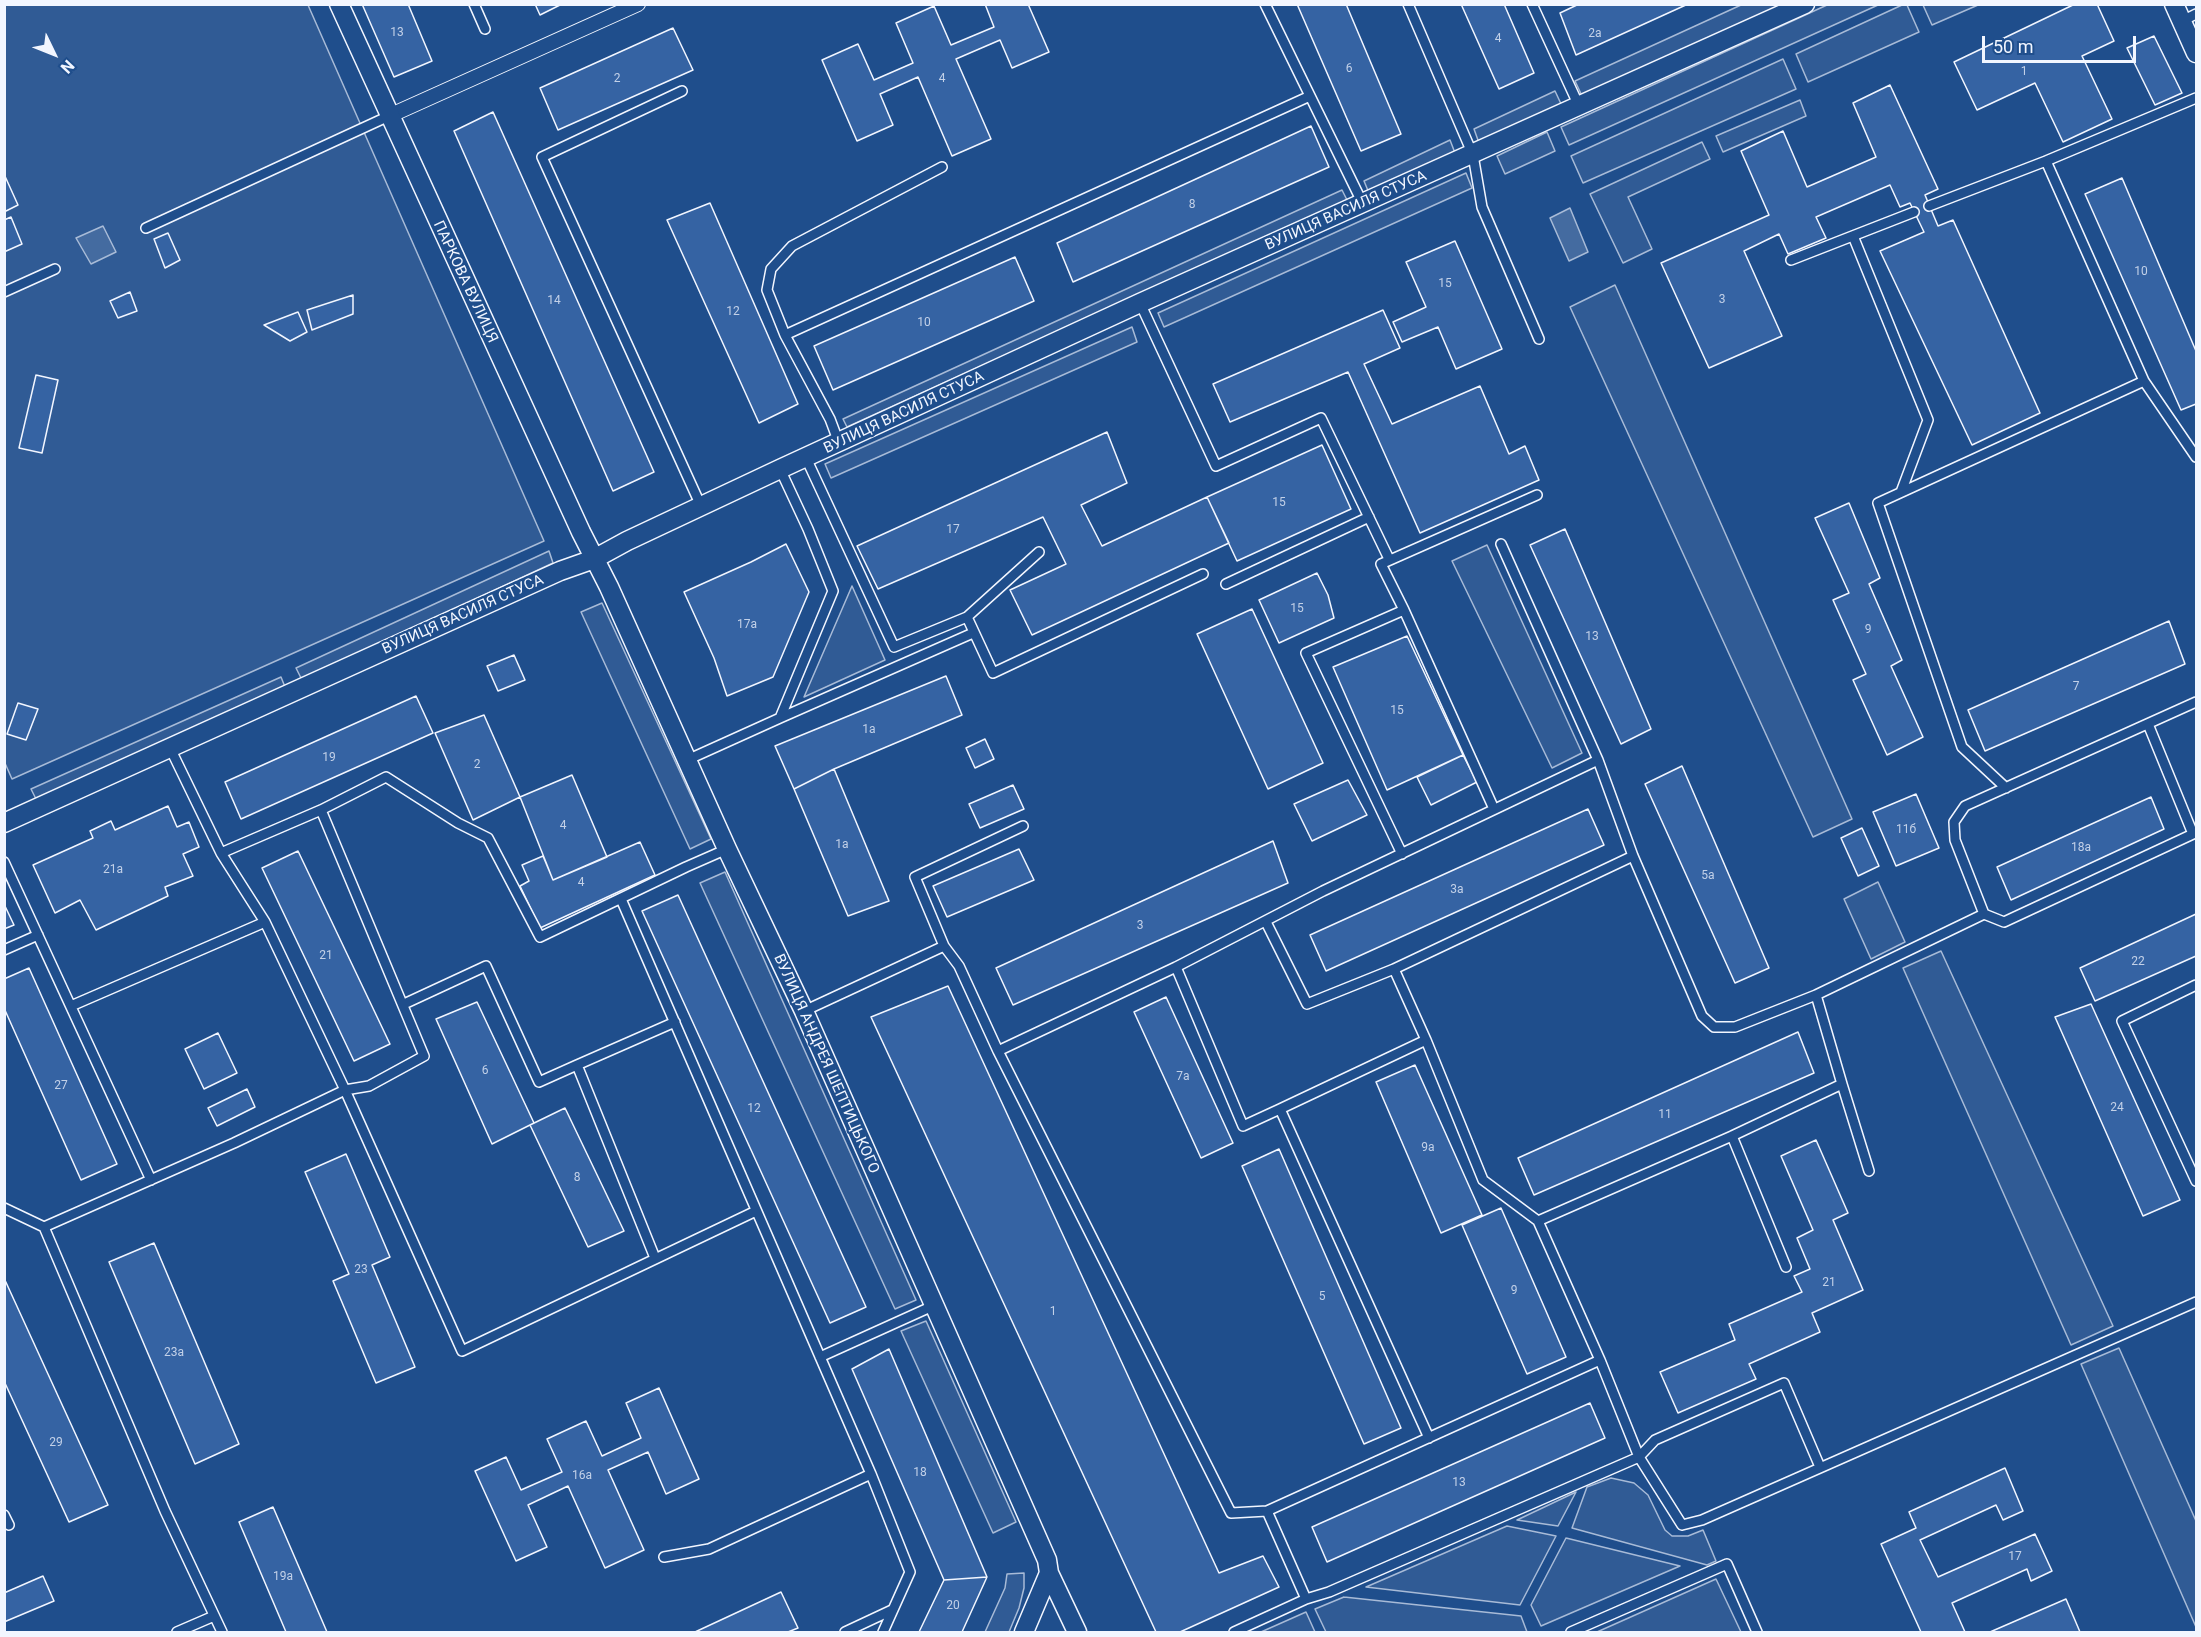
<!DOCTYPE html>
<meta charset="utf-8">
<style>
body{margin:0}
#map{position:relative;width:2201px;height:1637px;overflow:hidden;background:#1f4e8c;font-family:Roboto,sans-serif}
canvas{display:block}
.frame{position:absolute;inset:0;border:6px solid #f2f6ff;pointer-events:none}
.north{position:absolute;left:24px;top:24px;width:60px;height:60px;-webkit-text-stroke:4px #1f4e8c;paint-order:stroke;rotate:133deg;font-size:16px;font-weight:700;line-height:24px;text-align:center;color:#f2f6ff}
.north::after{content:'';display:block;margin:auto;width:21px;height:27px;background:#f2f6ff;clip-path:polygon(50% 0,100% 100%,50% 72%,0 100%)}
.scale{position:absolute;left:1982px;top:36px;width:154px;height:27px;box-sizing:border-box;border:3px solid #f2f6ff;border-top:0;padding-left:8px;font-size:18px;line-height:21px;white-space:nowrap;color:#f2f6ff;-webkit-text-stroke:4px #1f4e8c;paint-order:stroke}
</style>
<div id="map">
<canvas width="2201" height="1637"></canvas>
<div class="frame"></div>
<div class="north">N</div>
<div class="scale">50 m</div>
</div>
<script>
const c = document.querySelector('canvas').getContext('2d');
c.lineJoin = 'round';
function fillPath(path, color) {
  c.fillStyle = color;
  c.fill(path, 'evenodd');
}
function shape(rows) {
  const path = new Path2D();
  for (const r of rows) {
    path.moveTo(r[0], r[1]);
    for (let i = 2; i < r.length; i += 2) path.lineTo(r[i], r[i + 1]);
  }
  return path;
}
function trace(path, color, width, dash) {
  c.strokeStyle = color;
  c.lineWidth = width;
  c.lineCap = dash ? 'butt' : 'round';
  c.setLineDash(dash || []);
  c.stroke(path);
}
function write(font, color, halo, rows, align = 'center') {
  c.font = font + ' Roboto,sans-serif';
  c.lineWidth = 4.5;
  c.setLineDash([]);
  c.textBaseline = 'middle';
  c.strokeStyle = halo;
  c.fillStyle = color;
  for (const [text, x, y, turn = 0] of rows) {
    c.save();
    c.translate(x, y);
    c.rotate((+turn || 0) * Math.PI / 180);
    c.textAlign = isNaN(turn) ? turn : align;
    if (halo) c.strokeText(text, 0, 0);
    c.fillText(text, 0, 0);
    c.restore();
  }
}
const green = shape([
 [4,5,308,5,544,541,12,779,4,761,4,5],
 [1741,5,1789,5,1583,98,1575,81,1741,5],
 [1827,5,1878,5,1569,145,1561,127,1827,5],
 [1902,5,1907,5,1919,32,1808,82,1796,54,1902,5],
 [1923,5,1978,5,1932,25,1923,5],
 [1783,59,1796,89,1583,183,1571,156,1783,59],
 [1555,91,1562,106,1479,143,1474,129,1555,91],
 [1800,100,1806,116,1723,152,1716,136,1800,100],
 [1547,132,1555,151,1505,174,1497,156,1547,132],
 [1450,140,1455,153,1369,193,1364,181,1450,140],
 [1702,142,1710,159,1628,197,1652,249,1623,263,1590,194,1702,142],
 [1466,173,1472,188,1164,327,1158,313,1466,173],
 [1342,190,1347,200,847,427,843,419,1342,190],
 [1615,285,1852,819,1813,837,1570,307,1615,285],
 [1132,327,1137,342,831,478,825,464,1132,327],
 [1487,545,1582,753,1552,768,1452,561,1487,545],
 [549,551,553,563,302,680,296,668,549,551],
 [852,586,885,660,804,697,852,586],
 [602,603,711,839,690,849,581,612,602,603],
 [281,677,285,687,36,799,31,789,281,677],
 [725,872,916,1300,895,1309,700,883,725,872],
 [1878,882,1905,942,1871,959,1844,899,1878,882],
 [1941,951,2113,1326,2071,1345,1903,968,1941,951],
 [926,1321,1016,1522,993,1533,901,1331,926,1321],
 [2119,1348,2196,1521,2196,1627,2081,1364,2119,1348],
 [1611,1478,1634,1483,1648,1495,1665,1530,1672,1536,1688,1536,1703,1530,1716,1561,1707,1565,1572,1528,1587,1487,1611,1478],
 [1576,1492,1558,1526,1517,1520,1576,1492],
 [1507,1526,1556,1536,1520,1605,1366,1587,1507,1526],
 [1566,1538,1680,1566,1541,1626,1531,1605,1566,1538],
 [1024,1573,1024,1588,1019,1608,1009,1632,985,1632,1005,1588,1007,1574,1024,1573],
 [1716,1579,1741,1632,1597,1632,1716,1579],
 [1344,1597,1521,1616,1527,1632,1326,1632,1315,1609,1344,1597],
 [1306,1612,1315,1632,1261,1632,1306,1612]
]);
const water = shape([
 [1570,208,1588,252,1569,261,1550,218,1570,208],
 [103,226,116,252,91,264,76,238,103,226]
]);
const building = shape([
 [362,4,408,4,432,61,394,77,362,4],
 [535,4,562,4,540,15,535,4],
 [985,4,1028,4,1049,52,1012,68,1000,40,956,59,991,139,952,156,918,77,880,94,893,125,857,141,822,60,858,44,874,80,913,63,896,23,934,6,951,45,994,27,985,4],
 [1297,4,1346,4,1401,134,1361,151,1297,4],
 [1461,4,1504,4,1534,73,1499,89,1461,4],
 [1579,4,1688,4,1576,55,1560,13,1579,4],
 [2075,4,2097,4,2114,41,2082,56,2112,119,2063,142,2035,83,1977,110,1954,62,2075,4],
 [673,28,693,70,558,130,540,88,673,28],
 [2154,36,2182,93,2155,105,2127,48,2154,36],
 [1890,85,1938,189,1925,195,1938,226,1953,220,2040,413,1972,445,1880,251,1924,232,1910,203,1900,207,1890,185,1816,217,1826,238,1788,254,1779,234,1744,251,1782,336,1709,368,1661,263,1769,215,1741,151,1783,131,1807,187,1876,157,1853,103,1890,85],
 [493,112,654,472,613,491,454,131,493,112],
 [1311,126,1329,167,1073,282,1057,243,1311,126],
 [4,174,18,205,4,212,4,174],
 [2122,178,2196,351,2196,404,2181,410,2085,194,2122,178],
 [710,203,798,404,759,423,667,220,710,203],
 [11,217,22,244,4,252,4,220,11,217],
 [168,233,180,260,165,268,154,239,168,233],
 [1455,241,1502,349,1456,369,1438,327,1402,342,1393,322,1426,307,1406,262,1455,241],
 [1015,257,1034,301,833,390,814,346,1015,257],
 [130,292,137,311,118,318,110,301,130,292],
 [353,295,353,314,312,330,307,310,353,295],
 [1383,310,1400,348,1364,364,1392,424,1480,386,1509,454,1525,446,1539,480,1420,533,1348,372,1230,422,1213,384,1383,310],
 [298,312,307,332,290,341,264,325,298,312],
 [36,375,58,380,42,453,19,448,36,375],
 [1107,432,1127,483,1081,505,1102,546,1207,497,1229,543,1032,635,1010,590,1066,564,1043,517,878,589,857,546,1107,432],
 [1322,445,1351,509,1237,561,1207,497,1322,445],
 [1849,503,1880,578,1869,584,1902,660,1891,666,1923,737,1887,755,1853,680,1866,674,1833,600,1849,593,1815,518,1849,503],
 [1565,529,1651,729,1621,744,1530,545,1565,529],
 [786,544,809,592,773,677,727,696,714,658,684,592,751,562,786,544],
 [1317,573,1328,595,1334,618,1279,643,1259,600,1317,573],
 [1252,609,1323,763,1268,789,1197,634,1252,609],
 [2169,621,2185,664,1985,751,1968,710,2169,621],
 [1407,636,1463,755,1387,790,1333,667,1407,636],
 [514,655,525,680,498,691,487,666,514,655],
 [946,676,962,715,834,769,794,789,775,746,946,676],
 [416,696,433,733,241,819,225,782,416,696],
 [18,703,38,709,26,740,7,734,18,703],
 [484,715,520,797,473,820,435,733,484,715],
 [985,739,994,759,975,768,966,748,985,739],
 [1463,755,1477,782,1431,805,1417,777,1463,755],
 [1682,766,1769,968,1735,983,1645,784,1682,766],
 [834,769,889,901,848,916,794,789,834,769],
 [572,775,607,857,553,880,520,797,572,775],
 [1348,780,1367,815,1312,841,1294,804,1348,780],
 [1013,785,1024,809,980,828,969,804,1013,785],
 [1916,794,1939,848,1896,866,1873,812,1916,794],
 [2151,797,2164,829,2011,900,1997,867,2151,797],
 [168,806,177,827,189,822,199,847,183,854,193,876,165,887,168,896,96,930,80,900,55,913,33,865,93,838,90,831,111,821,115,830,168,806],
 [1588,809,1604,845,1326,971,1310,935,1588,809],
 [1862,828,1879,866,1858,876,1841,838,1862,828],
 [1273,841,1288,883,1013,1005,996,968,1273,841],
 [640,842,655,875,540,928,520,886,529,881,522,865,543,856,553,880,640,842],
 [1019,849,1034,880,947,917,933,886,1019,849],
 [298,851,390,1044,354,1061,262,868,298,851],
 [678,895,866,1307,830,1323,642,911,678,895],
 [4,904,14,925,4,929,4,904],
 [2196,914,2196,956,2095,1001,2080,968,2196,914],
 [29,968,117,1164,81,1180,4,1008,4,979,29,968],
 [948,986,1219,1573,1263,1556,1279,1587,1180,1632,1156,1632,871,1017,948,986],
 [1166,997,1233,1143,1201,1158,1134,1012,1166,997],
 [477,1002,534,1123,492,1144,436,1019,477,1002],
 [2091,1004,2180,1200,2143,1216,2055,1017,2091,1004],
 [1798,1032,1814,1073,1534,1195,1518,1158,1798,1032],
 [218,1033,237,1073,204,1089,185,1049,218,1033],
 [1415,1065,1482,1215,1441,1233,1376,1082,1415,1065],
 [247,1089,255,1107,217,1126,208,1108,247,1089],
 [565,1108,624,1231,588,1247,530,1125,565,1108],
 [1816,1140,1848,1213,1833,1220,1863,1290,1812,1313,1820,1332,1749,1364,1756,1379,1678,1413,1660,1372,1735,1340,1729,1324,1802,1292,1794,1276,1810,1269,1797,1238,1813,1230,1781,1156,1816,1140],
 [1279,1149,1401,1428,1364,1444,1242,1166,1279,1149],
 [346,1154,390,1257,372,1265,415,1367,376,1383,333,1281,349,1274,305,1172,346,1154],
 [1501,1208,1566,1357,1527,1374,1462,1225,1501,1208],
 [154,1243,239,1444,195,1464,109,1262,154,1243],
 [4,1278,108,1505,69,1522,4,1381,4,1278],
 [889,1349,987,1577,944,1580,852,1369,889,1349],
 [659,1388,699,1479,666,1494,648,1452,608,1470,644,1550,605,1568,568,1486,528,1505,547,1547,516,1561,475,1471,506,1457,521,1490,562,1472,547,1439,586,1421,602,1456,641,1438,626,1403,659,1388],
 [1590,1403,1605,1438,1327,1562,1312,1527,1590,1403],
 [2005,1468,2023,1511,2003,1520,1996,1505,1920,1540,1938,1577,2035,1534,2052,1571,2031,1581,2027,1569,1952,1603,1965,1632,1921,1632,1881,1544,1916,1528,1909,1512,2005,1468],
 [273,1507,327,1632,286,1632,239,1522,273,1507],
 [43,1576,54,1601,4,1622,4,1593,43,1576],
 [987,1577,962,1632,919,1632,944,1580,987,1577],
 [781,1592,798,1628,788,1632,695,1632,781,1592],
 [2066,1599,2080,1632,1990,1632,2066,1599]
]);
const service = shape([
 [474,4,485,29],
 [1265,4,1363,204],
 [1408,4,1473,155,1482,207,1539,339],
 [1532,4,1579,106],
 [2182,21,2196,14],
 [682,91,542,157,701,506],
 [1929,206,2046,161,2196,98],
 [146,228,389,116],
 [1853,236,1928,420,1901,492],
 [1791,260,1914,212],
 [4,292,55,269],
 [1140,303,1216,466,1321,418,1389,559],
 [785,335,767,290,771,269,792,246,942,167],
 [2144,381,2196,457],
 [839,443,830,419,785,335,1310,96],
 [806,458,894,647,967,617,993,673,1203,574],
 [1501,544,1598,760,1633,856,1702,1016,1714,1027,1735,1027,1816,995,1984,914,1955,840,1954,822,1965,806,2196,702],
 [1226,584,1369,517],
 [967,617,1039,552],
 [780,718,973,633],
 [687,760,780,718,833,591,808,529,780,469],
 [2006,788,1962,747,1878,503,2144,381,2046,161],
 [1494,809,1404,610,1381,564,1537,495],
 [1023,826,915,877,944,946,959,966,998,1051,1231,1513,1267,1511,1600,1360],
 [221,853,321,810,386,777,458,823,488,838,540,937,686,867,727,849],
 [1402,854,1306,653,1404,610],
 [4,862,151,1180],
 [621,899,871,1474,910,1572,883,1632],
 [1984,914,2004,922,2193,834,2148,724],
 [265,922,345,1090,462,1351,756,1211],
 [1266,922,1307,1004,1394,969,1633,856],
 [4,950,38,935],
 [1176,967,1243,1126,1280,1109,1429,1438],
 [1394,969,1426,1040,1483,1180,1538,1221],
 [2196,985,2122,1021,2196,1181],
 [1816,995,1842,1084,1732,1136,1538,1221,1600,1360,1639,1457,1682,1525,1702,1520,2196,1302],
 [404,1004,486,966,539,1082,577,1065,655,1258],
 [71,1006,265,922,221,853,170,748],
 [804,1011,944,946],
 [998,1051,1176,967,1323,891,1598,760],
 [577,1065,675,1022],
 [1842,1084,1869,1171],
 [1280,1109,1426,1040],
 [1732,1136,1786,1267],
 [4,1208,44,1227,165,1511,222,1632],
 [44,1227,234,1143,345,1090,369,1086,424,1056,321,810],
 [820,1357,935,1305],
 [1267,1511,1306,1599],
 [4,1515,9,1525],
 [664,1557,709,1549,871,1474],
 [177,1632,214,1616],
 [845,1632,892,1610],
 [1234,1632,1306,1599,1329,1592,1639,1457,1655,1440,1784,1383,1820,1467],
 [1571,1632,1727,1564,1757,1632]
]);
const pedestrian = shape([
 [389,116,638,4]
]);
const minor = shape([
 [339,4,581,532,609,587,727,849,804,1011,1047,1560,1049,1573,1077,1632],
 [2174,4,2196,53],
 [4,823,560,571,594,559,627,541,780,469,1140,303,1805,4],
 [1024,1632,1049,1573]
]);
const numberNames = [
 ["13",397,33],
 ["2а",1595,34],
 ["4",1498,39],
 ["6",1349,69],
 ["1",2024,72],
 ["2",617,79],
 ["4",942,79],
 ["8",1192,205],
 ["10",2141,272],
 ["15",1445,284],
 ["3",1722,300],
 ["14",554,301],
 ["12",733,312],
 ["10",924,323],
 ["15",1279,503],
 ["17",953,530],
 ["15",1297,609],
 ["17а",747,625],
 ["9",1868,630],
 ["13",1592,637],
 ["7",2076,687],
 ["15",1397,711],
 ["1а",869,730],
 ["19",329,758],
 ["2",477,765],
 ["4",563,826],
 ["11б",1906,830],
 ["1а",842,845],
 ["18а",2081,848],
 ["21а",113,870],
 ["5а",1708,876],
 ["4",581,883],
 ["3а",1457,890],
 ["3",1140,926],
 ["21",326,956],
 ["22",2138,962],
 ["6",485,1071],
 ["7а",1183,1077],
 ["27",61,1086],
 ["24",2117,1108],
 ["12",754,1109],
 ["11",1665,1115],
 ["9а",1428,1148],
 ["8",577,1178],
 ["23",361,1270],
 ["21",1829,1283],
 ["9",1514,1291],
 ["5",1322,1297],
 ["1",1053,1312],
 ["23а",174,1353],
 ["29",56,1443],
 ["18",920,1473],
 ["16а",582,1476],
 ["13",1459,1483],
 ["17",2015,1557],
 ["19а",283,1577],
 ["20",953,1606]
];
const streetNames = [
 ["ВУЛИЦЯ ВАСИЛЯ СТУСА",1346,211,-24],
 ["ПАРКОВА ВУЛИЦЯ",465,282,65],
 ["ВУЛИЦЯ ВАСИЛЯ СТУСА",904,413,-25],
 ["ВУЛИЦЯ ВАСИЛЯ СТУСА",463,615,-24],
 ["ВУЛИЦЯ АНДРЕЯ ШЕПТИЦЬКОГО",826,1064,66]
];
fillPath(green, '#305b95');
trace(green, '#a8bbd7', 1.5);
fillPath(water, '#446ba0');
trace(water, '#a8bbd7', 1.5);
fillPath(building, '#3563a3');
trace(building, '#f2f6ff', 1.5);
trace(service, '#f2f6ff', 12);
trace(pedestrian, '#f2f6ff', 16);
trace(minor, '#f2f6ff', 21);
trace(service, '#1f4e8c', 9);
trace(pedestrian, '#1f4e8c', 14);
trace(minor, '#1f4e8c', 18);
write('12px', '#c3d1e8', null, numberNames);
write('15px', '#f2f6ff', '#1f4e8c', streetNames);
</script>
